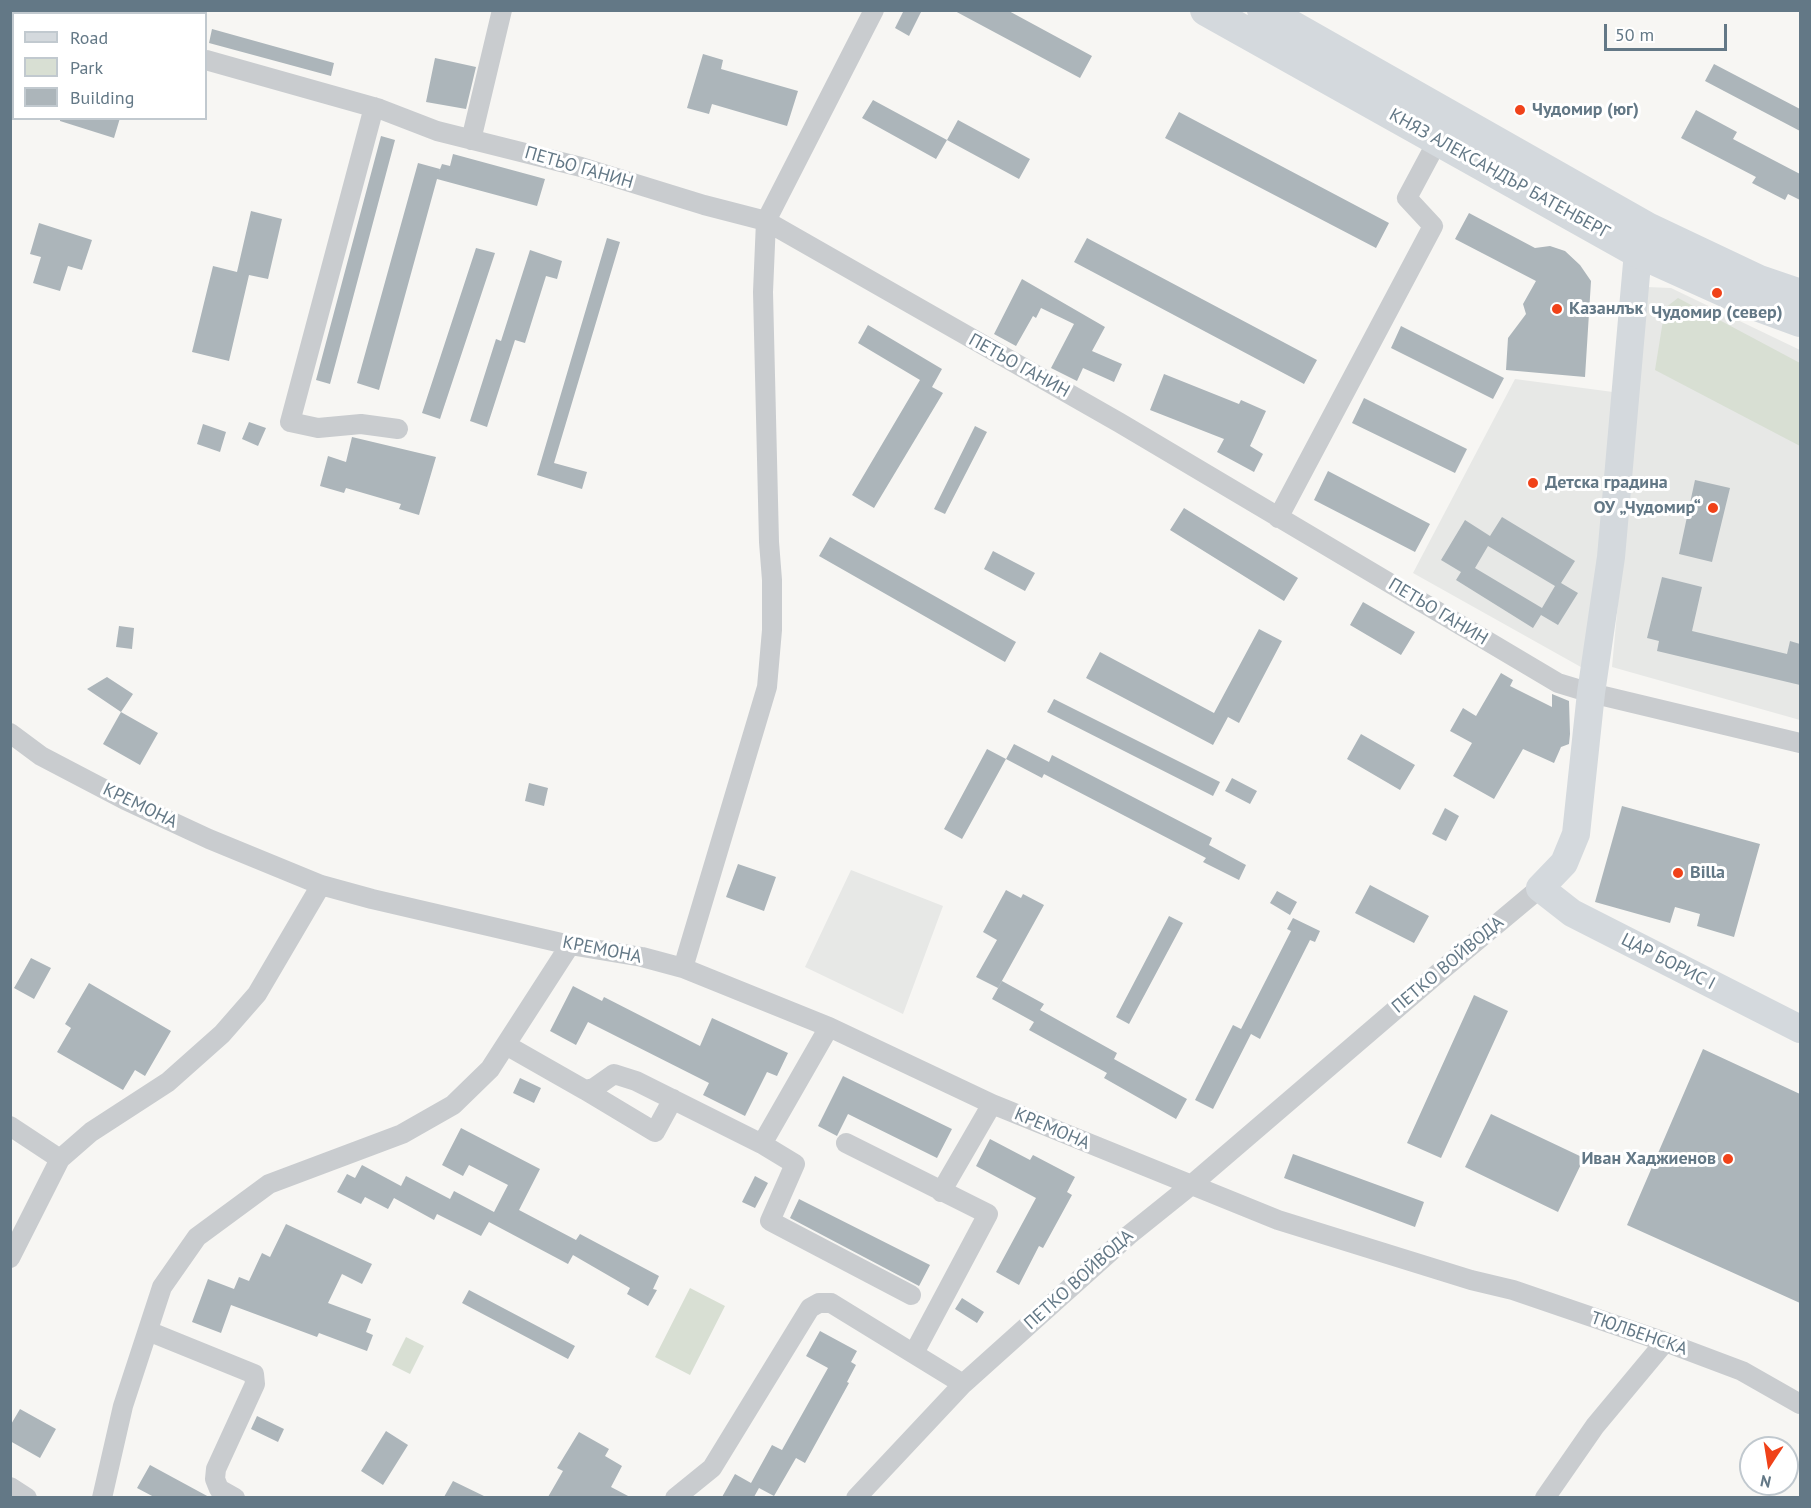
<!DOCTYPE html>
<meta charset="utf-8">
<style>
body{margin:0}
#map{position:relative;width:1811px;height:1508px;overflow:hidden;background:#f7f6f3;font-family:"PT Sans",sans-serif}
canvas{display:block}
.frame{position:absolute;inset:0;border:12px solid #637886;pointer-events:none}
.legend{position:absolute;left:12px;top:12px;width:195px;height:108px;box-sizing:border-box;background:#fff;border:2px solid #c1c9cf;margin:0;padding:8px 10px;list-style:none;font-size:18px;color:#637886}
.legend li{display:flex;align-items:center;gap:12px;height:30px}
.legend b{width:30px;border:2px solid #c1c9cf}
.north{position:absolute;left:1739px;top:1436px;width:60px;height:60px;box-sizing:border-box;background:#fff;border:2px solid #c1c9cf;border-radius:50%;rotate:192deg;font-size:16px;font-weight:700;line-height:24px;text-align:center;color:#637886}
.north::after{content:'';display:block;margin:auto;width:21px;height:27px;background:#f04219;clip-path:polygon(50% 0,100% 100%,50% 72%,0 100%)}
.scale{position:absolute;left:1604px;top:24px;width:123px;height:27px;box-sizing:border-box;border:3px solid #637886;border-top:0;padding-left:8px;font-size:18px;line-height:21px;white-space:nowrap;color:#637886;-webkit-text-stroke:4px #fff;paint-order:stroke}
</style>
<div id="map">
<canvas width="1811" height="1508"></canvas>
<div class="frame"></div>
<ul class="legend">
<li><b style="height:8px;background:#d4d9dd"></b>Road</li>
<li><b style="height:16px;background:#d8dfd3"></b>Park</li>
<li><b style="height:16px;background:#acb5ba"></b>Building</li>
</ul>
<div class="north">N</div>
<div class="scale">50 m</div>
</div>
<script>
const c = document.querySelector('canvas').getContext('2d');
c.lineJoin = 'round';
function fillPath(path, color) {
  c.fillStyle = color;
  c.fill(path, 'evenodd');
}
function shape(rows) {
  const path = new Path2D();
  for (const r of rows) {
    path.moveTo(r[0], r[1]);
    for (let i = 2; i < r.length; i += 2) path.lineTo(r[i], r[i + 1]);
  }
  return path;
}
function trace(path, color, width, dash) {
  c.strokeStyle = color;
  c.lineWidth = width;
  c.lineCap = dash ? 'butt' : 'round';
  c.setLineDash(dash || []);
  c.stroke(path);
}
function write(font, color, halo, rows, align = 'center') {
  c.font = font + ' "PT Sans",sans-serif';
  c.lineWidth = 6;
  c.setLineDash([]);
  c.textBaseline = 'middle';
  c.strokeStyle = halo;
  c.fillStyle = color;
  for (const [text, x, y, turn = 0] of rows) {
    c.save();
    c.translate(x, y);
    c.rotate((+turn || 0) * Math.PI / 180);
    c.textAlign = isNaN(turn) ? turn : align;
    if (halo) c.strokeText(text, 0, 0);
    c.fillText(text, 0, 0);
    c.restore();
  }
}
const built = shape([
 [1647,287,1671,288,1800,350,1800,720,1612,667],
 [1515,379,1613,392,1588,671,1413,573],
 [851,870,943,906,903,1014,805,967]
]);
const green = shape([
 [1678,298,1800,363,1800,446,1655,370,1665,308],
 [690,1288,725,1306,690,1375,655,1357],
 [406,1337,424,1346,410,1374,392,1365]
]);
const building = shape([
 [904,10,922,10,909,36,895,28],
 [953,10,1007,10,1092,56,1080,78],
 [212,29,334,63,331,76,209,43],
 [703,54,723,60,721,69,798,91,787,126,712,104,709,114,687,108],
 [435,58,476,67,466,109,426,102],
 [1714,64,1800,109,1800,131,1705,81],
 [873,100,947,140,936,159,862,118],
 [1696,110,1737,132,1733,139,1800,174,1800,200,1788,194,1785,200,1752,183,1756,177,1681,138],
 [1179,112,1389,223,1376,248,1165,138],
 [60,118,120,118,114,138,60,121],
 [958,120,1030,159,1019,179,947,140],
 [381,136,395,140,330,384,316,380],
 [453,154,545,179,537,206,437,179,379,390,357,383,418,163,440,169,439,172,442,164,450,166],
 [251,211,282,219,268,279,249,275,229,361,192,352,213,266,237,272],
 [1469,213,1535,248,1550,246,1565,251,1580,265,1591,281,1585,377,1506,370,1508,338,1526,314,1523,304,1536,281,1455,239],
 [39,223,92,240,82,270,68,266,60,291,33,283,41,257,30,254],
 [607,238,620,242,554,463,587,472,582,489,537,475],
 [1087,238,1317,360,1304,384,1074,262],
 [476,248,495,253,440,419,422,413],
 [530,250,562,261,557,279,546,276,525,343,515,340,487,427,470,421,496,339,501,341],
 [1022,279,1105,327,1092,351,1122,364,1114,382,1083,368,1077,381,1051,368,1074,324,1041,308,1036,318,1033,316,1016,346,994,334],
 [868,325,942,369,932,387,943,393,874,508,852,495,920,380,858,343],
 [1401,326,1504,378,1493,399,1391,348],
 [1164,374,1239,404,1241,400,1266,411,1250,446,1263,454,1254,472,1217,452,1224,439,1150,410],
 [1364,398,1467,449,1455,473,1352,423],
 [249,422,266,428,258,446,242,439],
 [203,424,226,432,220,452,197,444],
 [975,426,987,432,945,514,934,509],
 [352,437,436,457,419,515,399,509,401,504,346,488,344,493,320,486,328,456,346,462],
 [1328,471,1430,524,1415,552,1314,500],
 [1695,480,1730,488,1712,562,1679,554],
 [1184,508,1298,578,1284,601,1170,530],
 [1502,517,1575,561,1561,583,1578,593,1558,625,1541,615,1533,628,1456,580,1461,572,1441,560,1465,520,1490,536],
 [1488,546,1555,586,1542,608,1475,568],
 [830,537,1016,642,1005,662,819,556],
 [993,551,1035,573,1025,591,984,569],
 [1662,577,1702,587,1692,631,1787,654,1790,641,1800,644,1800,685,1657,651,1659,641,1647,638],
 [1363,602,1415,632,1401,655,1350,625],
 [119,626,134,628,132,649,116,647],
 [1259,629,1282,641,1239,723,1228,717,1213,745,1086,678,1100,652,1214,713],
 [1501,673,1513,680,1510,686,1552,707,1552,694,1569,701,1570,734,1569,744,1561,747,1554,763,1523,749,1494,799,1453,776,1472,743,1450,731,1463,708,1476,716],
 [107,677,133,694,121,712,87,689],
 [1054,699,1220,782,1213,796,1047,712],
 [121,712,158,733,140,765,103,744],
 [1361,734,1415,765,1400,790,1347,759],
 [1014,744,1049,762,1052,755,1212,838,1209,845,1246,865,1239,880,1203,862,1206,858,1044,774,1042,778,1006,759],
 [987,749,1006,759,962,839,944,829],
 [1232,778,1257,791,1250,804,1225,791],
 [529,783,548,788,544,806,525,801],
 [1622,806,1760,844,1734,937,1697,926,1700,914,1675,907,1670,923,1595,902],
 [1445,808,1459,816,1446,841,1432,834],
 [738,864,776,877,764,911,726,897],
 [1370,885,1429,916,1414,943,1355,913],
 [1006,890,1021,898,1023,894,1044,905,998,988,976,977,997,940,983,932],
 [1277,891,1297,902,1290,915,1270,903],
 [1169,916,1183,923,1129,1024,1116,1017],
 [1293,918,1320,931,1315,942,1310,940,1260,1039,1251,1034,1213,1109,1195,1100,1233,1025,1241,1029,1291,931,1287,929],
 [31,958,51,968,34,999,14,988],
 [1002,981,1044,1004,1040,1010,1117,1053,1114,1059,1187,1099,1176,1119,1104,1078,1107,1073,1029,1030,1034,1022,992,999],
 [89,983,171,1031,145,1076,135,1070,123,1090,57,1052,71,1028,65,1024],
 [573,986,602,1001,604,997,700,1046,712,1018,788,1053,777,1076,767,1072,745,1116,703,1095,709,1083,588,1022,576,1045,550,1031],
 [1474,995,1508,1011,1441,1158,1407,1143],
 [1703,1049,1800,1094,1800,1303,1627,1225],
 [843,1076,952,1129,937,1158,848,1114,837,1136,818,1126],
 [520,1078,541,1088,534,1103,513,1093],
 [1491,1114,1584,1158,1558,1212,1465,1167],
 [461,1128,540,1169,519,1210,576,1240,580,1234,659,1276,653,1289,657,1290,648,1306,627,1294,630,1288,573,1255,568,1264,489,1222,481,1236,437,1214,434,1220,394,1198,388,1209,365,1197,361,1204,337,1192,347,1174,355,1178,362,1165,401,1186,406,1176,450,1199,454,1191,494,1212,508,1185,469,1165,463,1176,442,1165],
 [990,1139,1030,1160,1033,1155,1075,1177,1067,1192,1072,1195,1043,1248,1039,1246,1019,1285,996,1272,1036,1198,976,1166],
 [1293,1154,1424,1202,1415,1227,1284,1178],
 [755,1176,768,1183,755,1208,742,1202],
 [799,1199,930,1265,919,1286,790,1218],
 [286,1224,372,1264,362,1284,342,1274,328,1303,371,1319,366,1332,373,1335,367,1351,319,1333,317,1337,231,1305,221,1333,192,1322,208,1279,234,1289,239,1277,249,1281,262,1253,270,1257],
 [469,1290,575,1346,568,1359,462,1303],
 [962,1298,984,1312,977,1323,955,1309],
 [820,1331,857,1351,851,1362,856,1365,847,1382,849,1383,805,1463,796,1458,774,1496,759,1488,754,1497,722,1497,735,1474,751,1483,772,1445,782,1450,828,1368,806,1356],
 [20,1409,56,1429,40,1458,10,1441,10,1426],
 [257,1416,284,1429,278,1442,251,1429],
 [386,1431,408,1445,383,1485,361,1471],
 [579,1432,609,1449,605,1456,622,1466,611,1487,630,1497,548,1497,563,1471,557,1468],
 [150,1465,209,1497,154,1497,137,1488],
 [453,1481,486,1497,444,1497]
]);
const street = shape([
 [30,10,40,14],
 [206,60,380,109,437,131,581,167,704,205,766,221,1120,423,1558,683,1591,693,1800,743],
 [374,107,290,422,318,428,361,424,398,429],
 [471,140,502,10],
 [1278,518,1433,226,1407,198,1438,140],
 [10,733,41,756,125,800,209,839,321,885,372,899,570,945,642,957,683,968,829,1027,992,1104,1278,1220,1471,1280,1513,1290,1665,1342,1742,1371,1800,1404],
 [683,968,767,687,772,630,772,580,769,542,763,292,766,221,874,10],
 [506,1045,585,1090,655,1132,673,1099],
 [585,1090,594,1088,614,1074,636,1081,762,1144,795,1164,770,1221,911,1295],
 [10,1126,60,1159],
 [846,1143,988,1214,914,1353],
 [762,1144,829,1027],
 [941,1192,992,1104],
 [10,1258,60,1159,91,1132,168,1082,222,1034,257,994,321,885],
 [148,1331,254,1374,255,1384,216,1469,215,1479,219,1489,235,1498],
 [10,1487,27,1498],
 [102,1498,123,1406,162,1287,197,1237,269,1184,402,1134,453,1105,490,1069,570,945],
 [675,1498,712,1468,810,1308,819,1303,831,1303,963,1384],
 [856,1498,963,1384,1129,1235,1190,1186,1436,975,1540,888],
 [1545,1498,1595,1426,1665,1342]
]);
const secondary = shape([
 [1645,232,1638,252,1611,557,1591,693,1576,834,1564,863,1540,888,1572,913,1800,1029]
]);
const primary = shape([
 [1206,10,1638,252,1751,303,1800,321],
 [1263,10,1647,228,1759,281,1800,295]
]);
const markers = [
 [1520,110,6,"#f04219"],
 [1717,293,6,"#f04219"],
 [1557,309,6,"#f04219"],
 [1533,483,6,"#f04219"],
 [1713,508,6,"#f04219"],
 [1678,873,6,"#f04219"],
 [1728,1159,6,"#f04219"]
];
const poiNames = [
 ["Чудомир (юг)",1532,110],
 ["Казанлък",1569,309],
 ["Чудомир (север)",1717,313,"center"],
 ["Детска градина",1545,483],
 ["ОУ „Чудомир“",1701,508,"right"],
 ["Billa",1690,873],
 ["Иван Хаджиенов",1716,1159,"right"]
];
const streetNames = [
 ["ПЕТЬО ГАНИН",579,168,16],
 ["КНЯЗ АЛЕКСАНДЪР БАТЕНБЕРГ",1499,174,29],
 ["ПЕТЬО ГАНИН",1019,366,29],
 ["ПЕТЬО ГАНИН",1438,612,31],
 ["КРЕМОНА",140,806,26],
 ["КРЕМОНА",602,950,11],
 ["ЦАР БОРИС I",1668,962,27],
 ["ПЕТКО ВОЙВОДА",1448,965,-40],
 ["КРЕМОНА",1052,1129,23],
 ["ПЕТКО ВОЙВОДА",1079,1280,-42],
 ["ТЮЛБЕНСКА",1639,1334,19]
];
fillPath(built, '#e7e8e6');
fillPath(green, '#d8dfd3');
fillPath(building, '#acb5ba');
trace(street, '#c9cccf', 20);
trace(secondary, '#d4d9dd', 28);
trace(primary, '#d4d9dd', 32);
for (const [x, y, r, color] of markers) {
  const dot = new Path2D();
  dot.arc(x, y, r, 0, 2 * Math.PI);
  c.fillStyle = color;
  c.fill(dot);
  trace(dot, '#fff', 2);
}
write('bold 18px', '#637886', '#fff', poiNames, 'left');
write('18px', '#637886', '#fff', streetNames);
</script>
